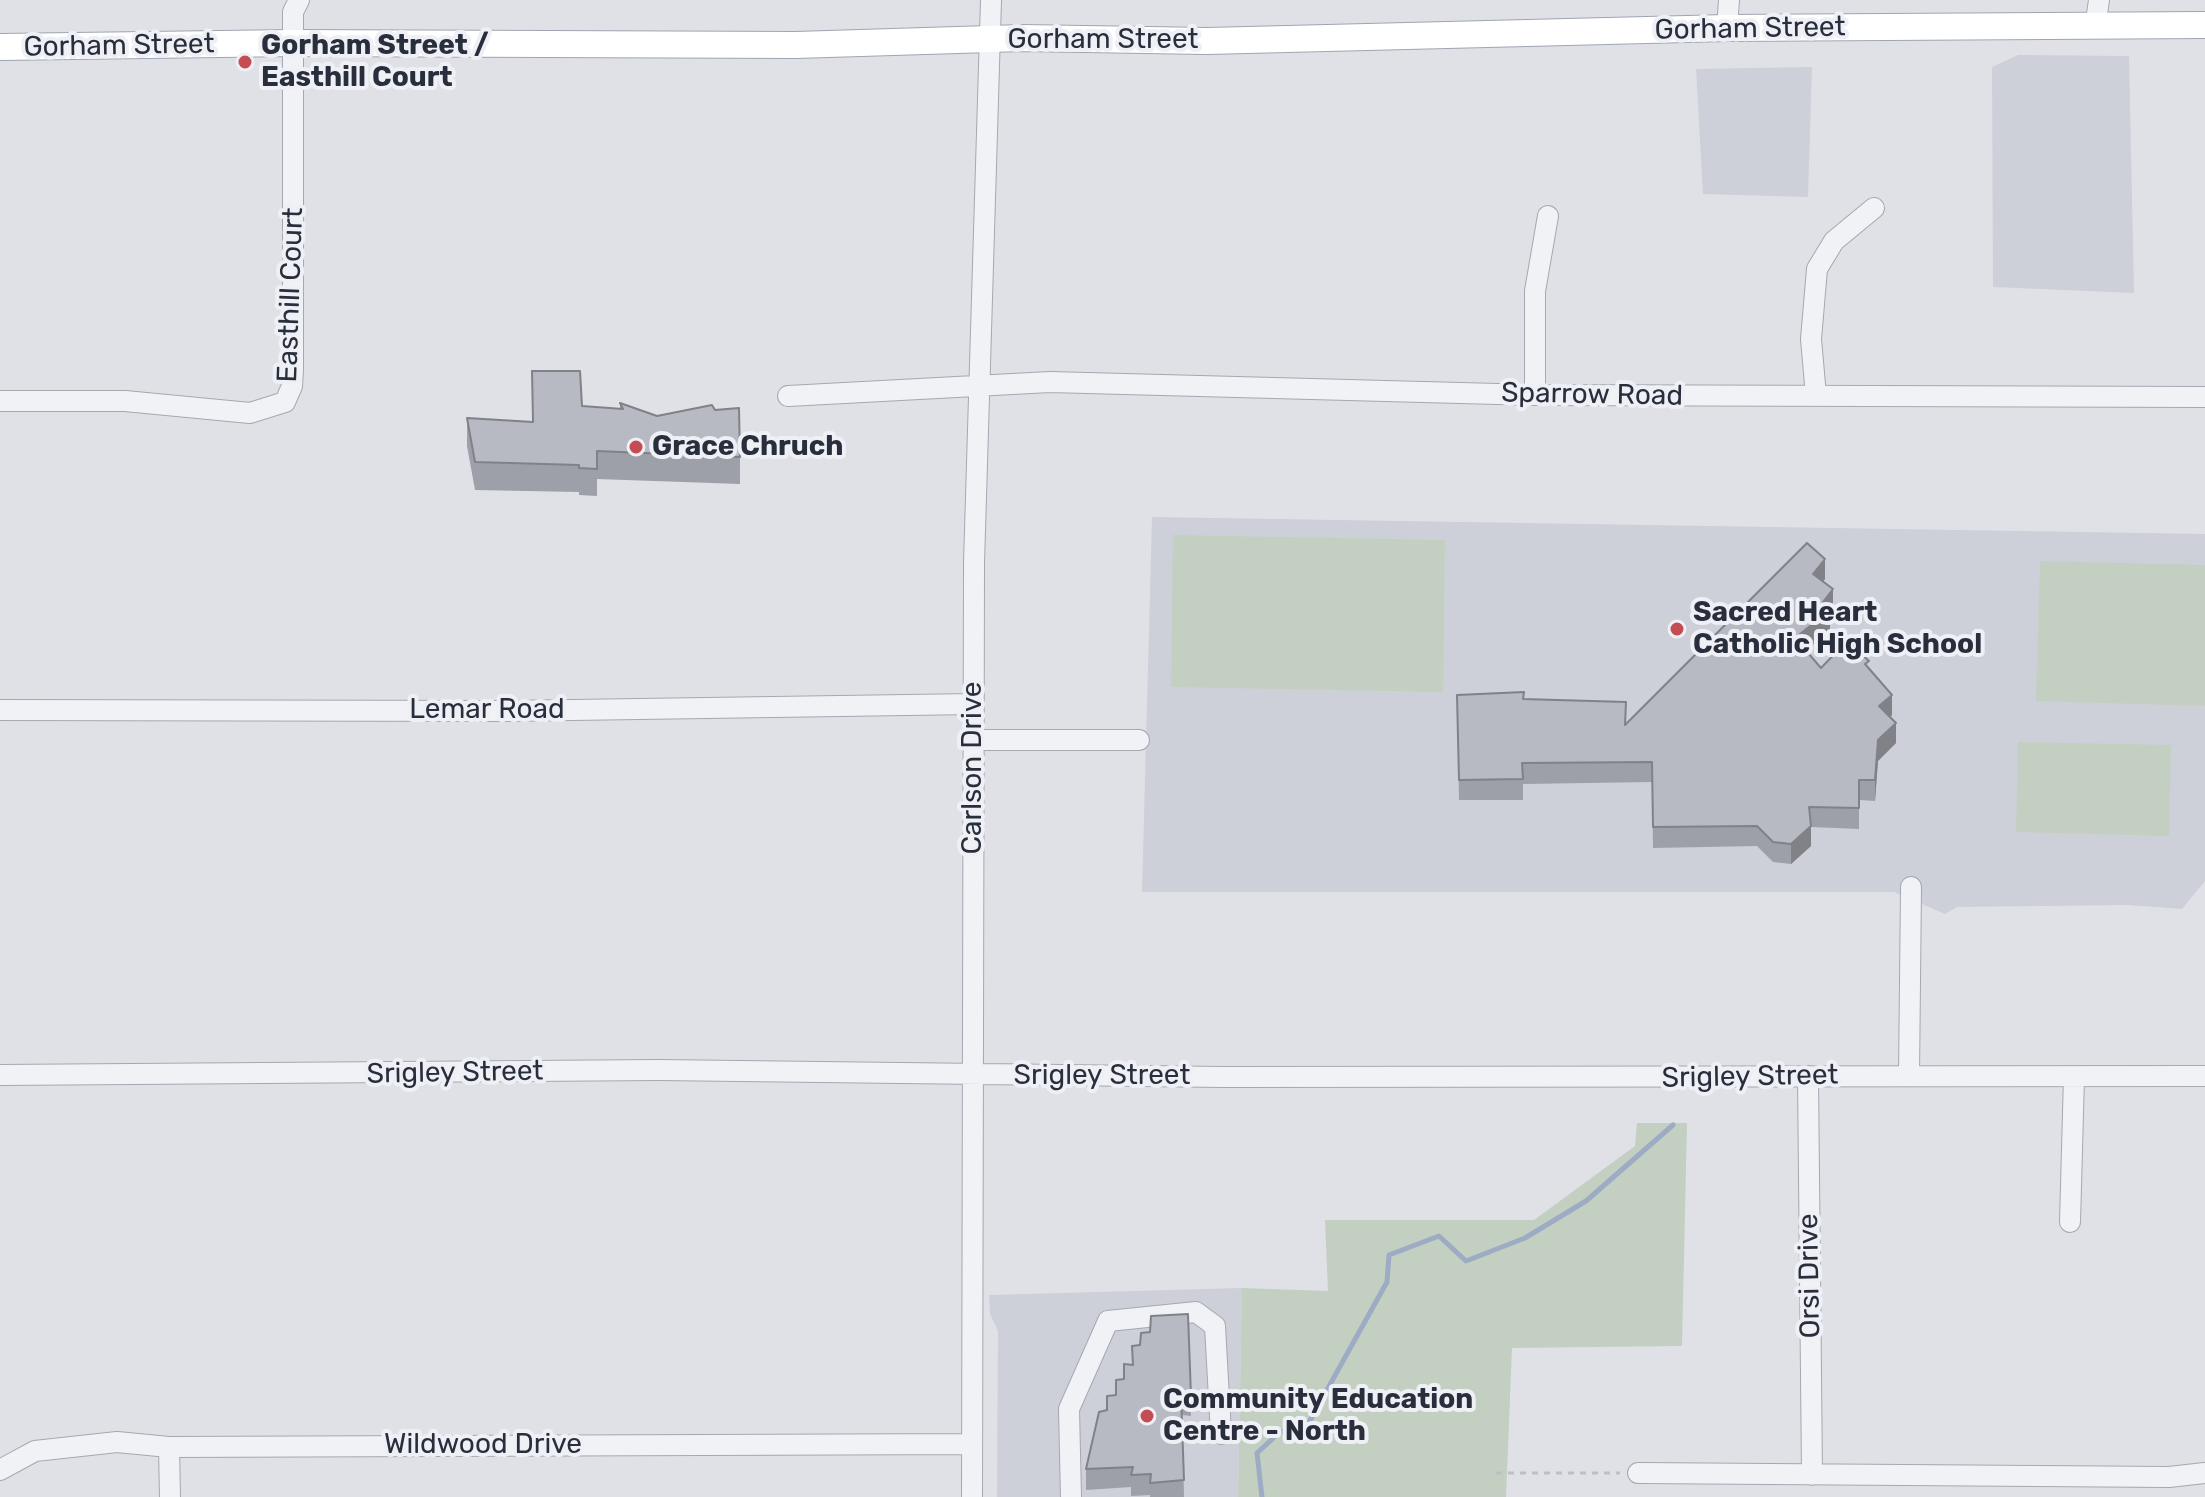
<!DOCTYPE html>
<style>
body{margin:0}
canvas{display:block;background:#dfe1e7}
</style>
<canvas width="2205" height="1497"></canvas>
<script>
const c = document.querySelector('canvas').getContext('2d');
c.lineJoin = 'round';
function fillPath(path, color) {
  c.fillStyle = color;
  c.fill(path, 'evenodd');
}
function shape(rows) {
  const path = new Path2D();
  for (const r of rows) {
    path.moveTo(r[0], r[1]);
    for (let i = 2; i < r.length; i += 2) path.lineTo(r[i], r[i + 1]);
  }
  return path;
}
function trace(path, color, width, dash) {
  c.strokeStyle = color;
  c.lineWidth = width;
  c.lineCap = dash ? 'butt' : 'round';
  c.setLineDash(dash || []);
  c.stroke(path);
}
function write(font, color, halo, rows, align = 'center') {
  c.font = font + ' Rubik,sans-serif';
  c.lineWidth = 8;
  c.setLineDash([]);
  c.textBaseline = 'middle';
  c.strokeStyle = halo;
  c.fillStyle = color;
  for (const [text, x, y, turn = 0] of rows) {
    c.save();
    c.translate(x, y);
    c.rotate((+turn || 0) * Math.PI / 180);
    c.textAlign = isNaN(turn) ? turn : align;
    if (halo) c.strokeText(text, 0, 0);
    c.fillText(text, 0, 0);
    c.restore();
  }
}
const built = shape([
 [2018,55,2129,56,2134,293,1993,287,1992,67],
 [1812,67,1808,197,1703,194,1696,69],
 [1152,517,2205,534,2205,881,2182,909,2128,905,1957,907,1945,914,1894,892,1142,892],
 [1242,1288,1238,1497,997,1497,998,1331,990,1314,989,1295]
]);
const green = shape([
 [1173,535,1445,540,1443,692,1171,687],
 [2040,561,2205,565,2205,706,2036,701],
 [2018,742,2171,745,2169,836,2016,832],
 [1637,1123,1687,1123,1682,1346,1512,1348,1506,1497,1238,1497,1242,1288,1328,1291,1325,1220,1534,1220,1635,1146]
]);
const stream = shape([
 [1262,1497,1257,1453,1280,1432,1308,1424,1387,1282,1389,1255,1439,1236,1466,1261,1525,1238,1586,1201,1673,1125]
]);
const path = shape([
 [1496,1473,1620,1473]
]);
const minor = shape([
 [1727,28,1729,0],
 [2095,28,2099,0],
 [1535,395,1535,291,1548,216],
 [788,396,1050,382,1535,395,2205,397],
 [1816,396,1811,339,1817,269,1834,241,1874,208],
 [0,401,125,401,250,413,285,402,292,386,293,369,293,12,299,0],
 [0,710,505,711,974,704],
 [973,740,1139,740],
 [0,1075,659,1070,1224,1077,2205,1076],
 [1808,1076,1812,1475],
 [1909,1076,1911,887],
 [2070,1222,2074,1077],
 [169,1447,170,1497],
 [0,1470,35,1451,117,1442,169,1447,972,1444],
 [1638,1473,2169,1477,2205,1473],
 [972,1497,974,563,991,0],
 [1071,1497,1069,1409,1108,1321,1196,1312,1215,1326,1221,1434]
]);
const major = shape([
 [0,47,294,43,796,45,1022,38,1207,41,1727,28,2205,25]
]);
const wall = shape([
 [620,403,740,457,740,484,597,479,597,496,579,495,579,492,475,490,467,446,467,418,532,422,582,406,620,409],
 [1825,579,1823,582,1833,609,1830,613,1830,631,1806,650,1821,668,1869,668,1892,715,1890,717,1896,743,1878,761,1875,801,1859,800,1859,829,1811,827,1811,846,1791,864,1773,862,1757,846,1653,848,1652,782,1523,784,1523,800,1459,800,1457,695,1524,699,1626,724],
 [1132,1346,1191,1396,1191,1416,1182,1415,1184,1497,1150,1497,1150,1495,1131,1496,1131,1487,1086,1490,1086,1469,1107,1410,1116,1395,1116,1380,1124,1379,1132,1365]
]);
const shadedWall = shape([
 [1825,559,1825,579,1813,594,1813,574],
 [1833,589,1833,609,1830,613,1830,631,1795,658,1795,638],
 [1892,695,1892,715,1879,727,1879,706],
 [1896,723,1896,743,1878,761,1875,801,1875,780,1878,740],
 [1811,826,1811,846,1791,864,1791,844]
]);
const building = shape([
 [532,371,580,371,582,406,623,409,620,403,657,416,712,405,715,410,739,408,740,457,597,451,597,469,579,468,579,465,475,462,467,418,533,422,532,371],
 [1807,543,1825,559,1813,574,1833,589,1823,602,1830,610,1795,638,1821,668,1844,644,1850,647,1851,644,1869,661,1865,664,1892,695,1879,706,1896,723,1878,740,1875,780,1859,780,1859,808,1809,807,1811,826,1791,844,1773,842,1757,826,1653,827,1652,762,1522,763,1523,779,1459,780,1457,695,1524,692,1523,699,1626,702,1625,725,1807,543],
 [1188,1314,1191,1396,1181,1395,1184,1480,1150,1483,1151,1474,1131,1475,1133,1467,1086,1469,1099,1412,1107,1410,1107,1396,1116,1395,1116,1380,1124,1379,1124,1364,1133,1365,1132,1346,1140,1345,1141,1333,1150,1332,1151,1316,1188,1314]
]);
const markers = [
 [245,62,8,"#c34d52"],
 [636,447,8,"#c34d52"],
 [1677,629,8,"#c34d52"],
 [1147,1416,8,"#c34d52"]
];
const streetNames = [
 ["Gorham Street",1750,29,-1],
 ["Gorham Street",1103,40],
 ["Gorham Street",119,46,-1],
 ["Easthill Court",291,295,-88],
 ["Sparrow Road",1592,395,1],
 ["Lemar Road",487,710],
 ["Carlson Drive",973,768,-90],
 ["Srigley Street",455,1073,-1],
 ["Srigley Street",1102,1076],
 ["Srigley Street",1750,1077,-1],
 ["Orsi Drive",1810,1276,-91],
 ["Wildwood Drive",483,1445]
];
const poiNames = [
 ["Gorham Street /",261,46],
 ["Easthill Court",261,78],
 ["Grace Chruch",652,447],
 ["Sacred Heart",1693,613],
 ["Catholic High School",1693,645],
 ["Community Education",1163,1400],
 ["Centre - North",1163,1432]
];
fillPath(built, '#cdd0d9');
fillPath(green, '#c3d0c1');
trace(stream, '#9dabc5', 5);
trace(minor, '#a5a8b1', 22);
trace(major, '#9fa5b2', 28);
trace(path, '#bdbfc6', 3, [6, 6]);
trace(minor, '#f1f2f6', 20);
trace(major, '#fff', 26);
fillPath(wall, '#9da0a8');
fillPath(shadedWall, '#808288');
fillPath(building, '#b7bac3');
trace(building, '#808288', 2);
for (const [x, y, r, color] of markers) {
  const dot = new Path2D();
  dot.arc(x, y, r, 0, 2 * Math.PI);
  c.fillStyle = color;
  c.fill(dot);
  trace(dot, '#eef0f5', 3);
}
write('28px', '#292e3d', '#eef0f5', streetNames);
write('bold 28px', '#292e3d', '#eef0f5', poiNames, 'left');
</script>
